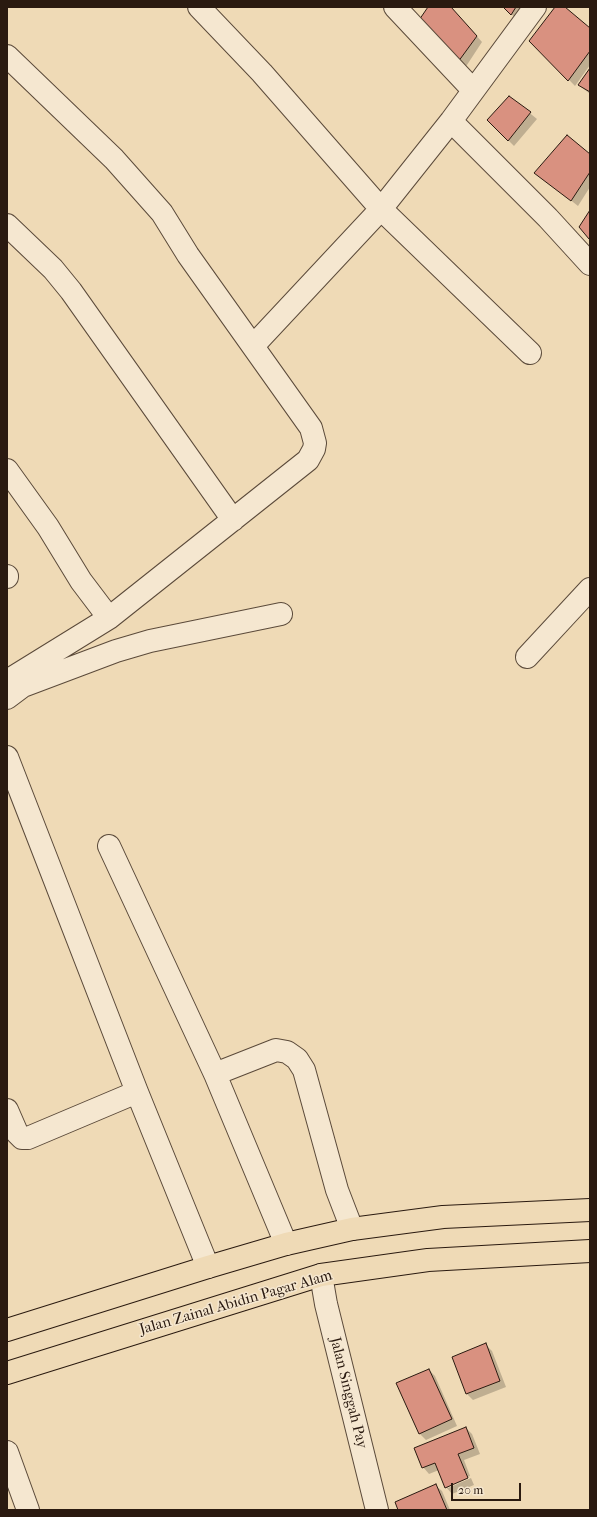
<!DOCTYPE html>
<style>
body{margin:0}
#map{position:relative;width:597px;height:1517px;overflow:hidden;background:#efdab6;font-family:"IM FELL French Canon",serif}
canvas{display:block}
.frame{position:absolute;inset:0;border:8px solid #2a1a10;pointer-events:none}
.scale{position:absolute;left:451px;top:1483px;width:70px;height:18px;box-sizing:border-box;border:2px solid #2a1a10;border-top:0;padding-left:5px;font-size:12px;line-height:14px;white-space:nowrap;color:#2a1a10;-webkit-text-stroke:3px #f5e7d0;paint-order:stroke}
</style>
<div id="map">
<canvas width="597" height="1517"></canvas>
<div class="frame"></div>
<div class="scale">20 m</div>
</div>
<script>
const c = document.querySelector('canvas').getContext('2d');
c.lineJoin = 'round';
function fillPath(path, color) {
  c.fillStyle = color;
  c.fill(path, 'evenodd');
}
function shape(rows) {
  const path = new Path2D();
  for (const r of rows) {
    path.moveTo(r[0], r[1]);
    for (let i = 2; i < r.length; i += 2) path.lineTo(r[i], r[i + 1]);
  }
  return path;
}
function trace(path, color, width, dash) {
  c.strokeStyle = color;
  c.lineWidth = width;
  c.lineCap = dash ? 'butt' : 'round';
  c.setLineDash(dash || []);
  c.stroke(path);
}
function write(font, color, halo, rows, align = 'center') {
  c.font = font + ' "IM FELL French Canon",serif';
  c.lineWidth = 3;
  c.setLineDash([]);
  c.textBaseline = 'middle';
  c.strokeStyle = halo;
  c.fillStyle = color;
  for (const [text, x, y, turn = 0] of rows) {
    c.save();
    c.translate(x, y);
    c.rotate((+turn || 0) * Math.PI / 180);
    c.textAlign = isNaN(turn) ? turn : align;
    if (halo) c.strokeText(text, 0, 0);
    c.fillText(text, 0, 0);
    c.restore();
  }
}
const shadow = shape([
 [429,7,451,7,482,42,465,68,419,23],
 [503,7,525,7,518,20],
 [556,7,564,7,590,30,590,65,575,86,531,41],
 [590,70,590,94,579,85],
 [510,97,537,119,514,146,488,120],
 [590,156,590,187,578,206,535,172],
 [486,1345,492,1351,506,1387,473,1400,467,1394],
 [429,1370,435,1376,457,1426,426,1440,420,1434,398,1384],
 [466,1428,472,1434,480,1454,464,1460,470,1476,448,1486,448,1488,471,1478,474,1485,452,1494,446,1487,439,1470,429,1474,423,1467],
 [435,1485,442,1491,450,1510,399,1510]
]);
const building = shape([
 [428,7,451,7,477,36,458,62,417,23,428,7],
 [503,7,516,7,511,15,503,7],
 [555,7,565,7,590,28,590,51,568,81,529,41,555,7],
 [590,68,590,92,578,85,590,68],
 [509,96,531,112,508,141,487,120,509,96],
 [567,135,590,154,590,172,571,201,534,173,567,135],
 [590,210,590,238,589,239,579,227,590,210],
 [486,1343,500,1381,466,1394,452,1357,486,1343],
 [429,1369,452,1419,419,1434,396,1383,429,1369],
 [466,1427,474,1448,458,1454,468,1478,445,1488,435,1463,422,1468,414,1448,466,1427],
 [436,1484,447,1510,398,1510,395,1502,436,1484]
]);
const minor = shape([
 [199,7,262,73,381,209,530,353],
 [395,7,473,90],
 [7,56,114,159,162,213,188,255,311,428,315,443,314,449,308,460,109,618,7,681],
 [451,121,548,218,590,264],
 [7,225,53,269,71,291,233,520],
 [253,346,381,209,451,121,535,7],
 [7,470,48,527,81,581,109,618],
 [7,576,7,577],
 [527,657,590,589],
 [7,698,23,686,116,651,150,641,281,614],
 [7,757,137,1092,208,1267],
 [109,846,215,1074,286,1244],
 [215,1074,276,1050,287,1052,297,1059,304,1070,337,1190,352,1229],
 [7,1110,17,1133,22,1138,28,1138,137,1092],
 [321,1275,326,1304,377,1510],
 [7,1452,28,1510]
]);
const highway = shape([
 [7,1330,208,1267,286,1244,352,1229,443,1217,590,1210],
 [7,1373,321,1275,428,1260,590,1251]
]);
const streetNames = [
 ["Jalan Zainal Abidin Pagar Alam",236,1303,-16],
 ["Jalan Singgah Pay",348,1393,76]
];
fillPath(shadow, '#0003');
fillPath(building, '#d99180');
trace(building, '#2a1a10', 1);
trace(minor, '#5b4a3a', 24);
trace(highway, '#2a1a10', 24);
trace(minor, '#f5e7d0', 22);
trace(highway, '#efdab6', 22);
write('15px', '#2a1a10', '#f5e7d0', streetNames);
</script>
